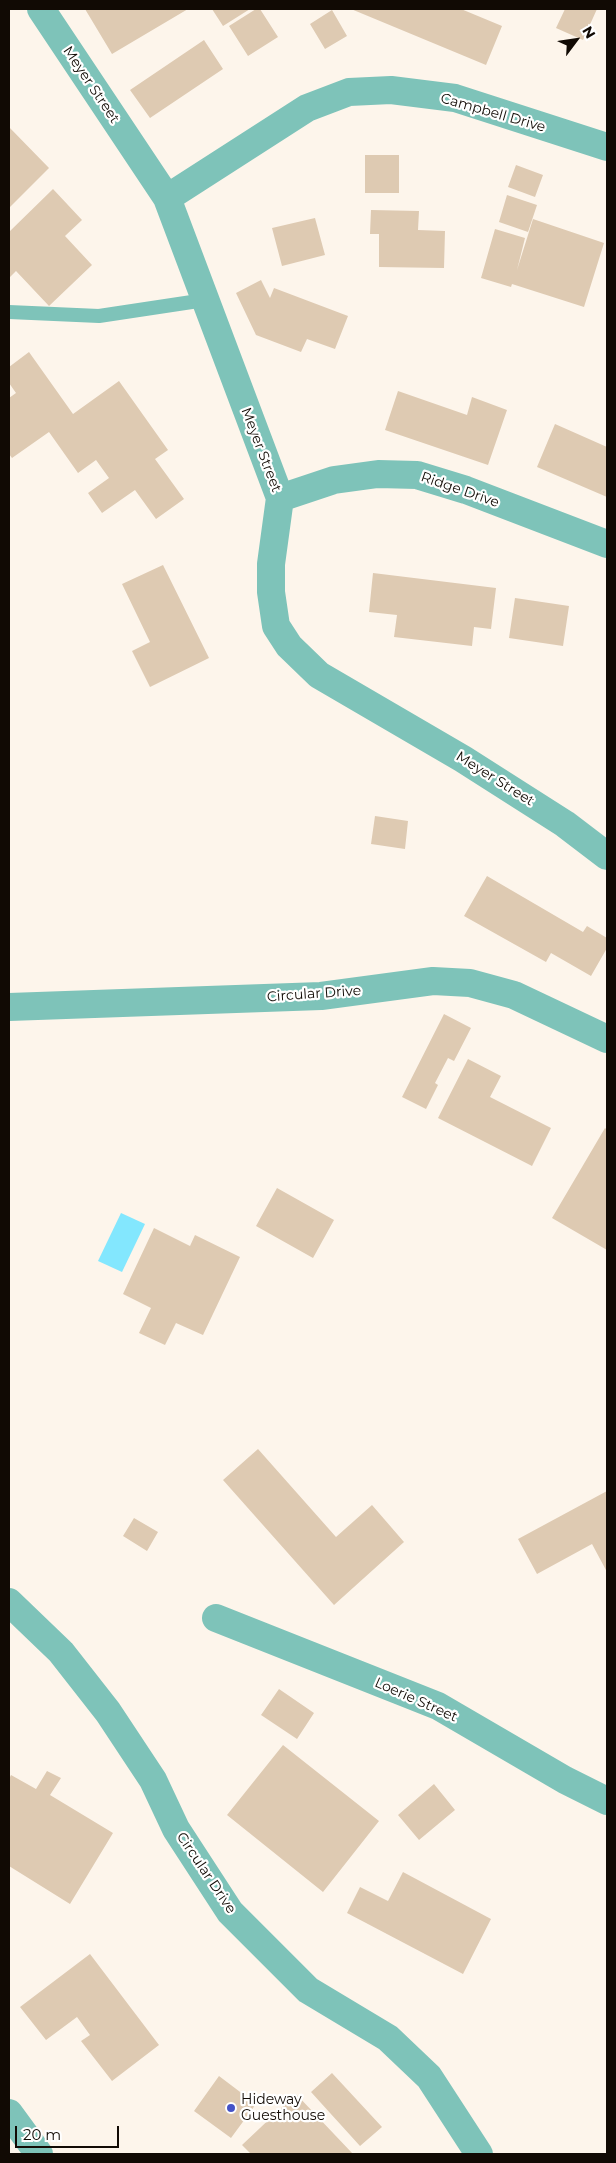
<!DOCTYPE html>
<style>
body{margin:0}
#map{position:relative;width:616px;height:2163px;overflow:hidden;background:#fdf5eb;font-family:Montserrat,sans-serif}
canvas{display:block}
.frame{position:absolute;inset:0;border:10px solid #110a04;pointer-events:none}
.north{position:absolute;left:551px;top:15px;width:50px;height:50px;-webkit-text-stroke:4px #fff;paint-order:stroke;rotate:59deg;font-size:14px;font-weight:700;line-height:20px;text-align:center;color:#110a04}
.north::after{content:'';display:block;margin:auto;width:18px;height:22px;background:#110a04;clip-path:polygon(50% 0,100% 100%,50% 72%,0 100%)}
.scale{position:absolute;left:15px;top:2126px;width:104px;height:22px;box-sizing:border-box;border:2px solid #110a04;border-top:0;padding-left:6px;font-size:15px;line-height:18px;white-space:nowrap;color:#110a04;-webkit-text-stroke:4px #fff;paint-order:stroke}
</style>
<div id="map">
<canvas width="616" height="2163"></canvas>
<div class="frame"></div>
<div class="north">N</div>
<div class="scale">20 m</div>
</div>
<script>
const c = document.querySelector('canvas').getContext('2d');
c.lineJoin = 'round';
function fillPath(path, color) {
  c.fillStyle = color;
  c.fill(path, 'evenodd');
}
function shape(rows) {
  const path = new Path2D();
  for (const r of rows) {
    path.moveTo(r[0], r[1]);
    for (let i = 2; i < r.length; i += 2) path.lineTo(r[i], r[i + 1]);
  }
  return path;
}
function trace(path, color, width, dash) {
  c.strokeStyle = color;
  c.lineWidth = width;
  c.lineCap = dash ? 'butt' : 'round';
  c.setLineDash(dash || []);
  c.stroke(path);
}
function write(font, color, halo, rows, align = 'center') {
  c.font = font + ' Montserrat,sans-serif';
  c.lineWidth = 4.5;
  c.setLineDash([]);
  c.textBaseline = 'middle';
  c.strokeStyle = halo;
  c.fillStyle = color;
  for (const [text, x, y, turn = 0] of rows) {
    c.save();
    c.translate(x, y);
    c.rotate((+turn || 0) * Math.PI / 180);
    c.textAlign = isNaN(turn) ? turn : align;
    if (halo) c.strokeText(text, 0, 0);
    c.fillText(text, 0, 0);
    c.restore();
  }
}
const water = shape([
 [121,1213,145,1224,122,1272,98,1261]
]);
const building = shape([
 [85,9,188,9,112,54],
 [212,9,250,9,223,26],
 [256,9,260,9,278,37,248,56,229,26],
 [351,9,461,9,502,26,486,65],
 [565,9,597,9,583,40,556,28],
 [332,10,347,36,325,49,310,24],
 [204,40,223,69,150,118,130,90],
 [9,127,49,168,9,208],
 [365,155,399,155,399,193,365,193],
 [516,165,543,175,535,197,508,187],
 [53,189,82,220,65,236,92,265,49,306,16,271,9,278,9,232],
 [507,195,537,205,528,232,499,222],
 [371,210,419,211,418,230,445,231,444,268,379,267,379,234,370,234],
 [315,218,325,255,282,266,272,228],
 [533,219,604,243,584,307,512,284,511,287,481,278,495,229,525,238,517,270],
 [261,280,270,298,274,288,348,316,335,349,307,339,301,352,256,335,236,293],
 [29,352,73,414,119,381,168,450,155,459,184,499,156,519,135,490,102,513,88,493,109,478,96,460,78,473,49,432,12,458,9,454,9,398,16,393,9,383,9,367],
 [398,391,467,415,472,397,507,410,488,465,385,430],
 [555,424,607,447,607,497,537,467],
 [163,565,209,658,150,687,132,651,150,642,122,584],
 [373,573,496,588,491,629,474,627,472,646,394,637,397,615,369,612],
 [515,598,569,606,563,646,509,638],
 [375,816,408,821,405,849,371,844],
 [487,876,583,932,587,926,607,938,607,948,591,976,551,953,546,962,464,916],
 [444,1014,471,1028,454,1061,448,1058,435,1083,438,1085,426,1109,402,1097],
 [468,1059,501,1076,490,1097,551,1128,532,1166,438,1118],
 [605,1128,607,1130,607,1250,552,1218],
 [277,1188,334,1220,313,1258,256,1226],
 [154,1228,190,1246,195,1235,240,1257,203,1335,176,1323,165,1345,139,1333,151,1308,123,1294],
 [258,1449,336,1537,372,1505,404,1542,334,1605,223,1480],
 [607,1491,607,1572,592,1544,537,1574,518,1539],
 [134,1518,158,1532,147,1551,123,1536],
 [279,1689,314,1713,297,1739,261,1715],
 [283,1745,379,1821,323,1892,227,1815],
 [47,1771,61,1778,50,1795,113,1833,70,1904,9,1866,9,1779,11,1775,36,1789],
 [434,1784,455,1810,419,1840,398,1815],
 [403,1872,491,1919,463,1974,347,1913,360,1887,388,1901],
 [90,1954,159,2045,112,2081,81,2041,90,2035,77,2017,46,2040,20,2007],
 [332,2073,382,2127,360,2146,311,2092],
 [219,2076,256,2104,231,2138,194,2111],
 [296,2094,353,2154,251,2154,242,2145]
]);
const service = shape([
 [9,312,99,316,205,300]
]);
const minor = shape([
 [41,9,167,198,280,498,271,564,271,592,276,626,289,646,319,675,463,759,565,824,607,856],
 [167,198,307,108,349,92,391,90,455,98,607,147],
 [280,498,334,480,378,474,417,475,466,490,607,544],
 [9,1007,321,996,433,981,470,983,514,995,607,1039],
 [9,1602,61,1652,108,1712,153,1780,176,1829,230,1912,308,1990,388,2038,429,2077,479,2154],
 [216,1618,438,1706,565,1780,607,1801],
 [9,2113,39,2154]
]);
const markers = [
 [231,2108,5,"#4553c7"]
];
const streetNames = [
 ["Meyer Street",91,85,56],
 ["Campbell Drive",493,113,16],
 ["Meyer Street",261,450,69],
 ["Ridge Drive",460,490,19],
 ["Meyer Street",495,779,32],
 ["Circular Drive",314,994,-4],
 ["Loerie Street",416,1700,24],
 ["Circular Drive",206,1873,56]
];
const poiNames = [
 ["Hideway",241,2100],
 ["Guesthouse",241,2116]
];
fillPath(water, '#83e7fe');
fillPath(building, '#decab2');
trace(service, '#7ec3b9', 14);
trace(minor, '#7ec3b9', 28);
for (const [x, y, r, color] of markers) {
  const dot = new Path2D();
  dot.arc(x, y, r, 0, 2 * Math.PI);
  c.fillStyle = color;
  c.fill(dot);
  trace(dot, '#fff', 2);
}
write('14px', '#110a04', '#fff', streetNames);
write('14px', '#110a04', '#fff', poiNames, 'left');
</script>
